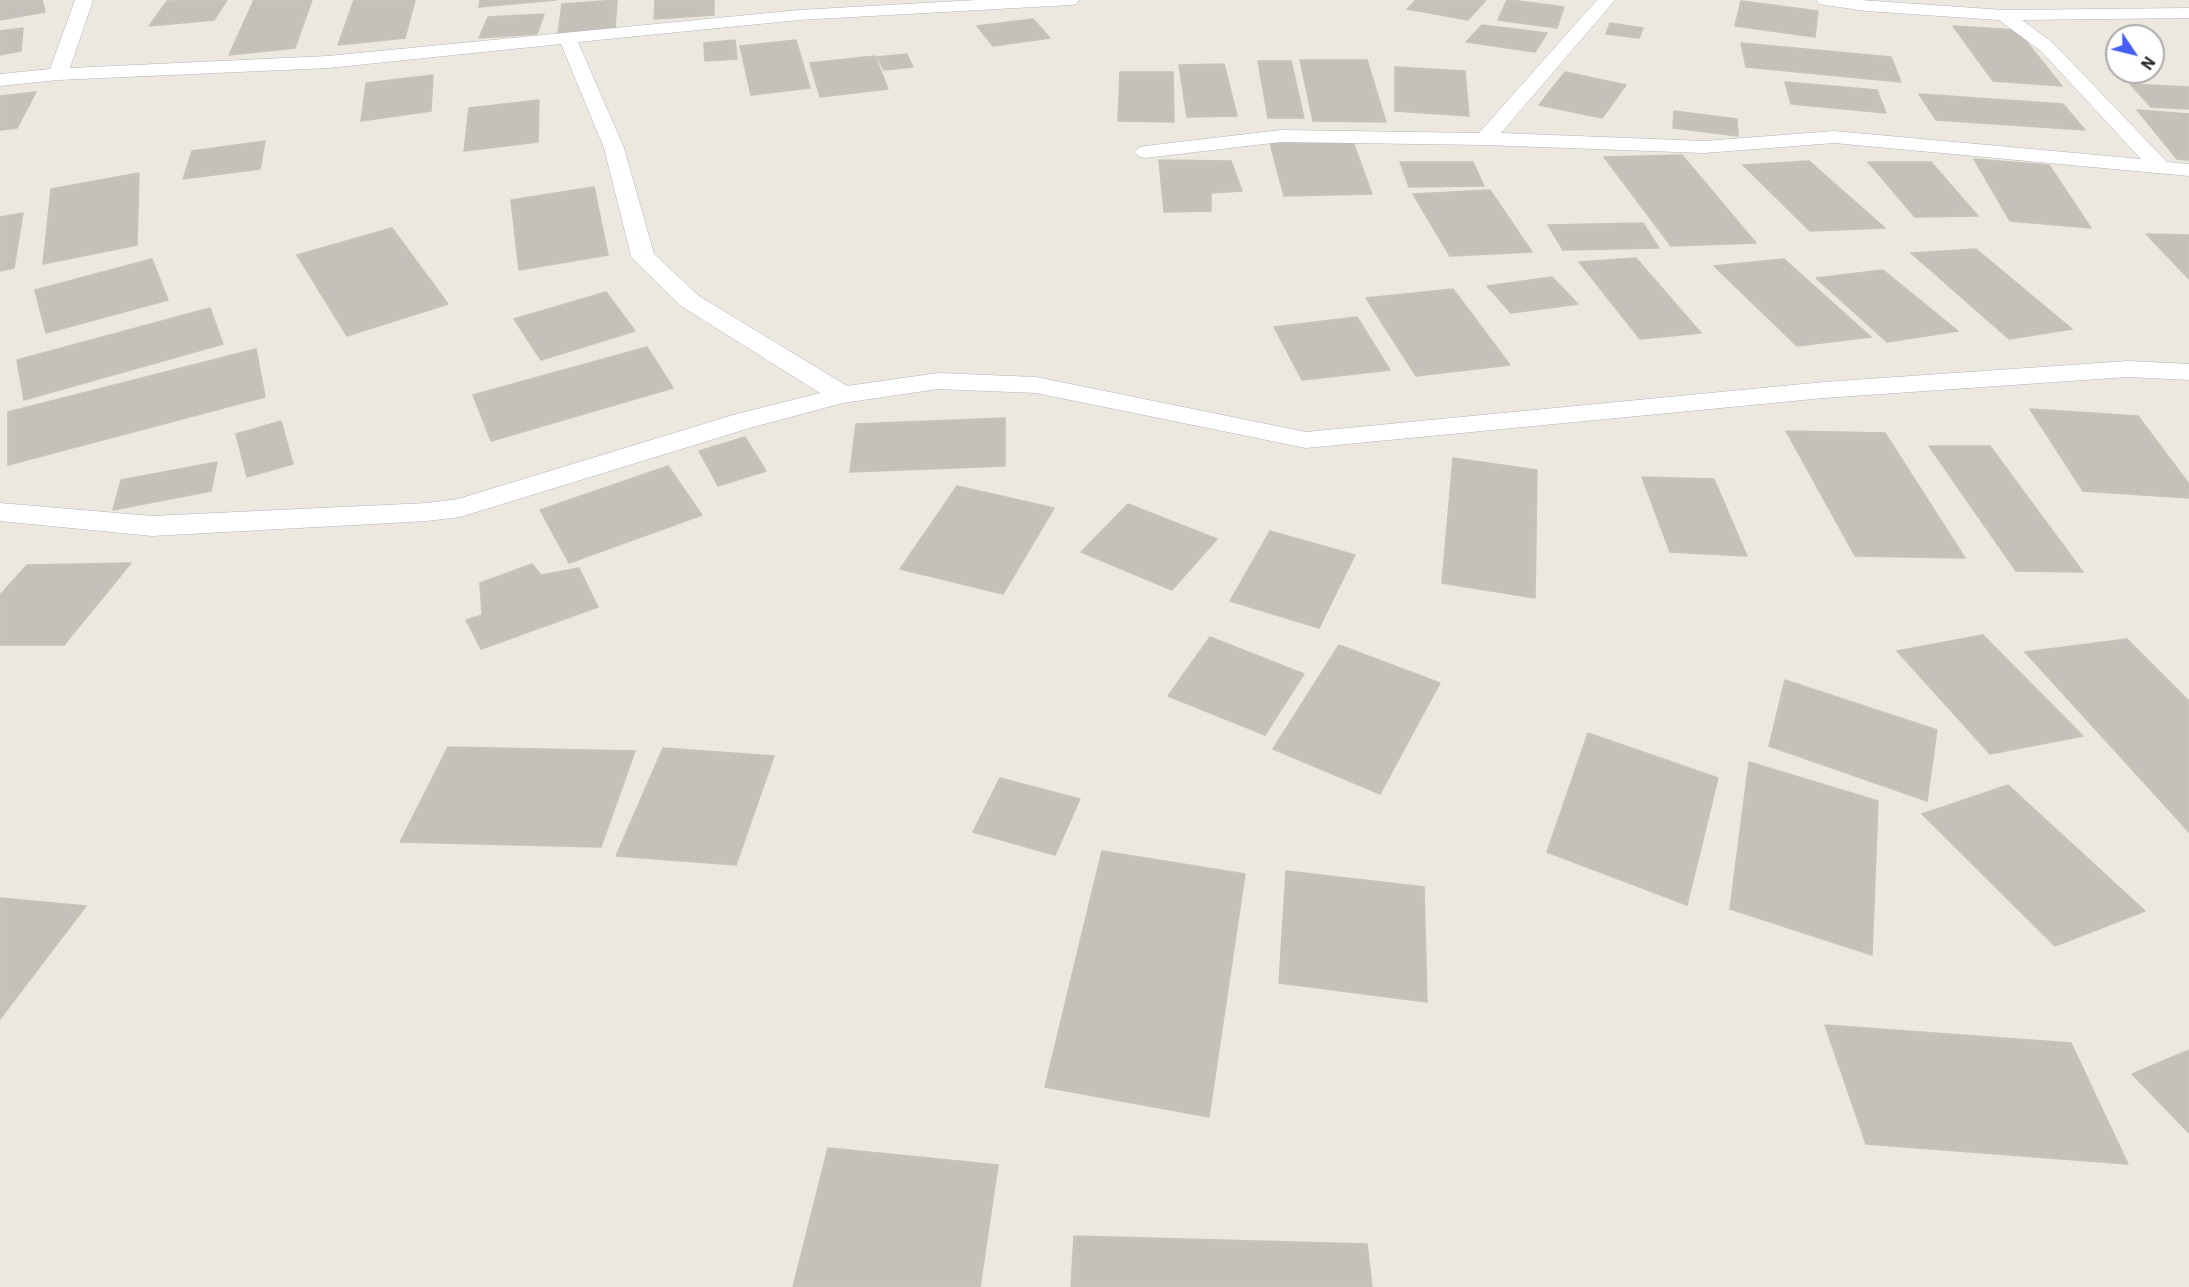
<!DOCTYPE html>
<style>
body{margin:0}
#map{position:relative;width:2189px;height:1287px;overflow:hidden;background:#ece7df;font-family:"IBM Plex Sans",sans-serif}
canvas{display:block}
.north{position:absolute;left:2105px;top:24px;width:60px;height:60px;box-sizing:border-box;background:#fff;border:2px solid #aaa;border-radius:50%;rotate:125deg;font-size:16px;font-weight:700;line-height:24px;text-align:center;color:#2b2b2b}
.north::after{content:'';display:block;margin:auto;width:21px;height:27px;background:#465df2;clip-path:polygon(50% 0,100% 100%,50% 72%,0 100%)}
</style>
<div id="map">
<canvas width="2189" height="1287"></canvas>
<div class="north">N</div>
</div>
<script>
const c = document.querySelector('canvas').getContext('2d');
c.lineJoin = 'round';
function fillPath(path, color) {
  c.fillStyle = color;
  c.fill(path, 'evenodd');
}
function shape(rows) {
  const path = new Path2D();
  for (const r of rows) {
    path.moveTo(r[0], r[1]);
    for (let i = 2; i < r.length; i += 2) path.lineTo(r[i], r[i + 1]);
  }
  return path;
}
function trace(path, color, width, dash) {
  c.strokeStyle = color;
  c.lineWidth = width;
  c.lineCap = dash ? 'butt' : 'round';
  c.setLineDash(dash || []);
  c.stroke(path);
}
const building = shape([
 [6,0,42,0,45,12,0,20,0,1,6,0],
 [227,0,214,20,149,26,167,1,227,0],
 [254,0,312,0,295,48,229,55,254,0],
 [354,0,415,0,405,38,338,45,354,0],
 [480,0,556,0,479,7,480,0],
 [617,0,615,28,558,33,562,4,617,0],
 [655,0,714,0,714,15,654,19,655,0],
 [1416,0,1486,0,1468,20,1407,9,1416,0],
 [1507,0,1511,0,1564,7,1557,28,1498,20,1507,0],
 [1741,1,1818,11,1815,37,1735,26,1741,1],
 [544,14,537,34,479,38,488,17,544,14],
 [1033,19,1050,38,993,46,977,26,1033,19],
 [1610,23,1643,28,1639,38,1606,34,1610,23],
 [1482,25,1547,33,1535,52,1466,42,1482,25],
 [1953,26,2017,30,2062,86,1993,81,1953,26],
 [23,28,21,51,0,55,0,31,23,28],
 [735,40,737,59,705,61,704,43,735,40],
 [796,40,810,88,751,95,740,46,796,40],
 [1741,43,1891,57,1901,82,1746,67,1741,43],
 [907,54,913,67,884,70,877,57,907,54],
 [875,56,888,89,820,97,810,63,875,56],
 [1300,60,1367,60,1386,122,1313,121,1300,60],
 [1258,61,1291,61,1304,118,1268,118,1258,61],
 [1224,64,1237,116,1187,117,1179,65,1224,64],
 [1395,67,1465,71,1469,116,1395,111,1395,67],
 [1120,72,1173,72,1174,122,1118,121,1120,72],
 [1565,72,1626,85,1602,118,1539,105,1565,72],
 [433,75,431,111,361,121,366,83,433,75],
 [1785,82,1877,90,1886,113,1791,104,1785,82],
 [2130,84,2189,87,2189,109,2151,107,2130,84],
 [36,92,17,128,0,130,0,96,36,92],
 [1919,94,2063,104,2085,130,1936,120,1919,94],
 [539,100,538,142,464,151,469,108,539,100],
 [2137,110,2189,114,2189,160,2177,159,2137,110],
 [1674,111,1737,119,1738,136,1673,128,1674,111],
 [265,141,260,169,183,179,192,151,265,141],
 [1353,142,1372,194,1284,196,1270,143,1353,142],
 [1682,155,1756,243,1671,246,1604,157,1682,155],
 [1974,159,2049,165,2091,228,2010,221,1974,159],
 [1159,160,1231,161,1242,191,1211,193,1211,211,1164,212,1159,160],
 [1809,161,1885,228,1810,231,1743,165,1809,161],
 [1400,162,1473,162,1484,186,1409,187,1400,162],
 [1868,162,1931,162,1978,216,1915,217,1868,162],
 [139,173,137,245,43,264,51,189,139,173],
 [594,187,608,255,519,270,511,200,594,187],
 [1490,190,1532,252,1450,256,1413,194,1490,190],
 [23,213,14,268,0,271,0,217,23,213],
 [1643,223,1659,248,1563,250,1548,225,1643,223],
 [392,228,448,304,347,336,297,255,392,228],
 [2146,234,2189,235,2189,279,2146,234],
 [1976,249,2072,329,2009,339,1911,253,1976,249],
 [1636,258,1701,333,1640,339,1579,262,1636,258],
 [152,259,168,300,46,333,35,290,152,259],
 [1784,259,1871,337,1797,346,1714,266,1784,259],
 [1883,270,1958,331,1887,342,1816,278,1883,270],
 [1552,277,1578,304,1511,313,1487,286,1552,277],
 [1453,289,1510,365,1416,376,1366,298,1453,289],
 [606,292,635,331,541,360,514,319,606,292],
 [210,308,223,344,24,400,17,360,210,308],
 [1357,317,1390,370,1302,380,1274,327,1357,317],
 [647,347,673,388,491,441,473,395,647,347],
 [256,349,265,397,8,465,8,412,256,349],
 [2030,409,2138,416,2189,484,2189,498,2083,491,2030,409],
 [1005,418,1005,466,850,472,856,424,1005,418],
 [281,421,293,464,247,477,236,434,281,421],
 [1786,431,1885,433,1965,558,1855,556,1786,431],
 [745,437,766,471,718,486,699,451,745,437],
 [1929,446,1990,446,2083,572,2016,571,1929,446],
 [1453,458,1537,470,1535,598,1442,583,1453,458],
 [217,462,211,491,113,510,121,480,217,462],
 [668,466,702,515,569,563,540,510,668,466],
 [1642,477,1714,479,1747,556,1670,552,1642,477],
 [957,486,1054,508,1003,594,900,569,957,486],
 [1128,504,1217,539,1172,590,1081,552,1128,504],
 [1270,531,1355,555,1319,628,1230,601,1270,531],
 [131,563,64,645,0,645,0,595,27,565,131,563],
 [532,564,541,575,579,568,598,607,481,649,466,620,482,615,480,583,532,564],
 [1983,635,2083,736,1990,754,1897,651,1983,635],
 [1210,637,1304,674,1265,735,1168,696,1210,637],
 [2127,639,2189,701,2189,832,2025,652,2127,639],
 [1339,645,1440,683,1380,794,1273,749,1339,645],
 [1785,680,1937,730,1927,801,1769,746,1785,680],
 [1588,733,1718,778,1687,905,1547,852,1588,733],
 [448,747,635,751,601,847,400,842,448,747],
 [663,748,774,756,736,865,616,856,663,748],
 [1749,762,1878,801,1872,955,1730,909,1749,762],
 [1000,778,1080,799,1055,855,973,832,1000,778],
 [2008,785,2145,911,2055,946,1922,814,2008,785],
 [1102,851,1245,874,1209,1117,1045,1087,1102,851],
 [1286,871,1424,887,1427,1002,1279,983,1286,871],
 [0,898,86,906,0,1019,0,898],
 [1825,1025,2071,1043,2128,1164,1866,1144,1825,1025],
 [2189,1050,2189,1133,2132,1074,2189,1050],
 [828,1148,998,1165,980,1287,793,1287,828,1148],
 [1074,1236,1367,1244,1372,1287,1071,1287,1074,1236]
]);
const minor = shape([
 [75,0,93,0,70,68,328,56,799,10,977,0,1079,0,1076,4,1070,5,799,20,578,42,624,148,654,254,699,296,847,386,938,373,1036,377,1306,432,1824,382,2128,361,2189,364,2189,380,2128,377,1824,398,1306,448,1036,393,938,389,843,403,753,427,460,517,427,521,152,536,0,521,0,503,152,516,427,503,458,499,733,415,820,393,681,306,635,261,631,256,604,148,561,44,328,68,58,80,0,86,0,74,50,69,75,0],
 [1597,0,1615,0,1501,133,1704,141,1834,131,2141,159,2041,51,1999,20,1866,11,1825,5,1819,4,1816,0,1860,0,2004,10,2189,8,2189,18,2022,20,2053,43,2167,162,2189,164,2189,176,1834,143,1704,153,1485,145,1281,142,1145,158,1138,156,1135,152,1138,148,1145,146,1281,130,1479,133,1597,0]
]);
fillPath(building, '#c5c1ba');
trace(building, '#c8c3b8', 1.5);
trace(minor, '#b2b4be', 1);
fillPath(minor, '#fff');
</script>
